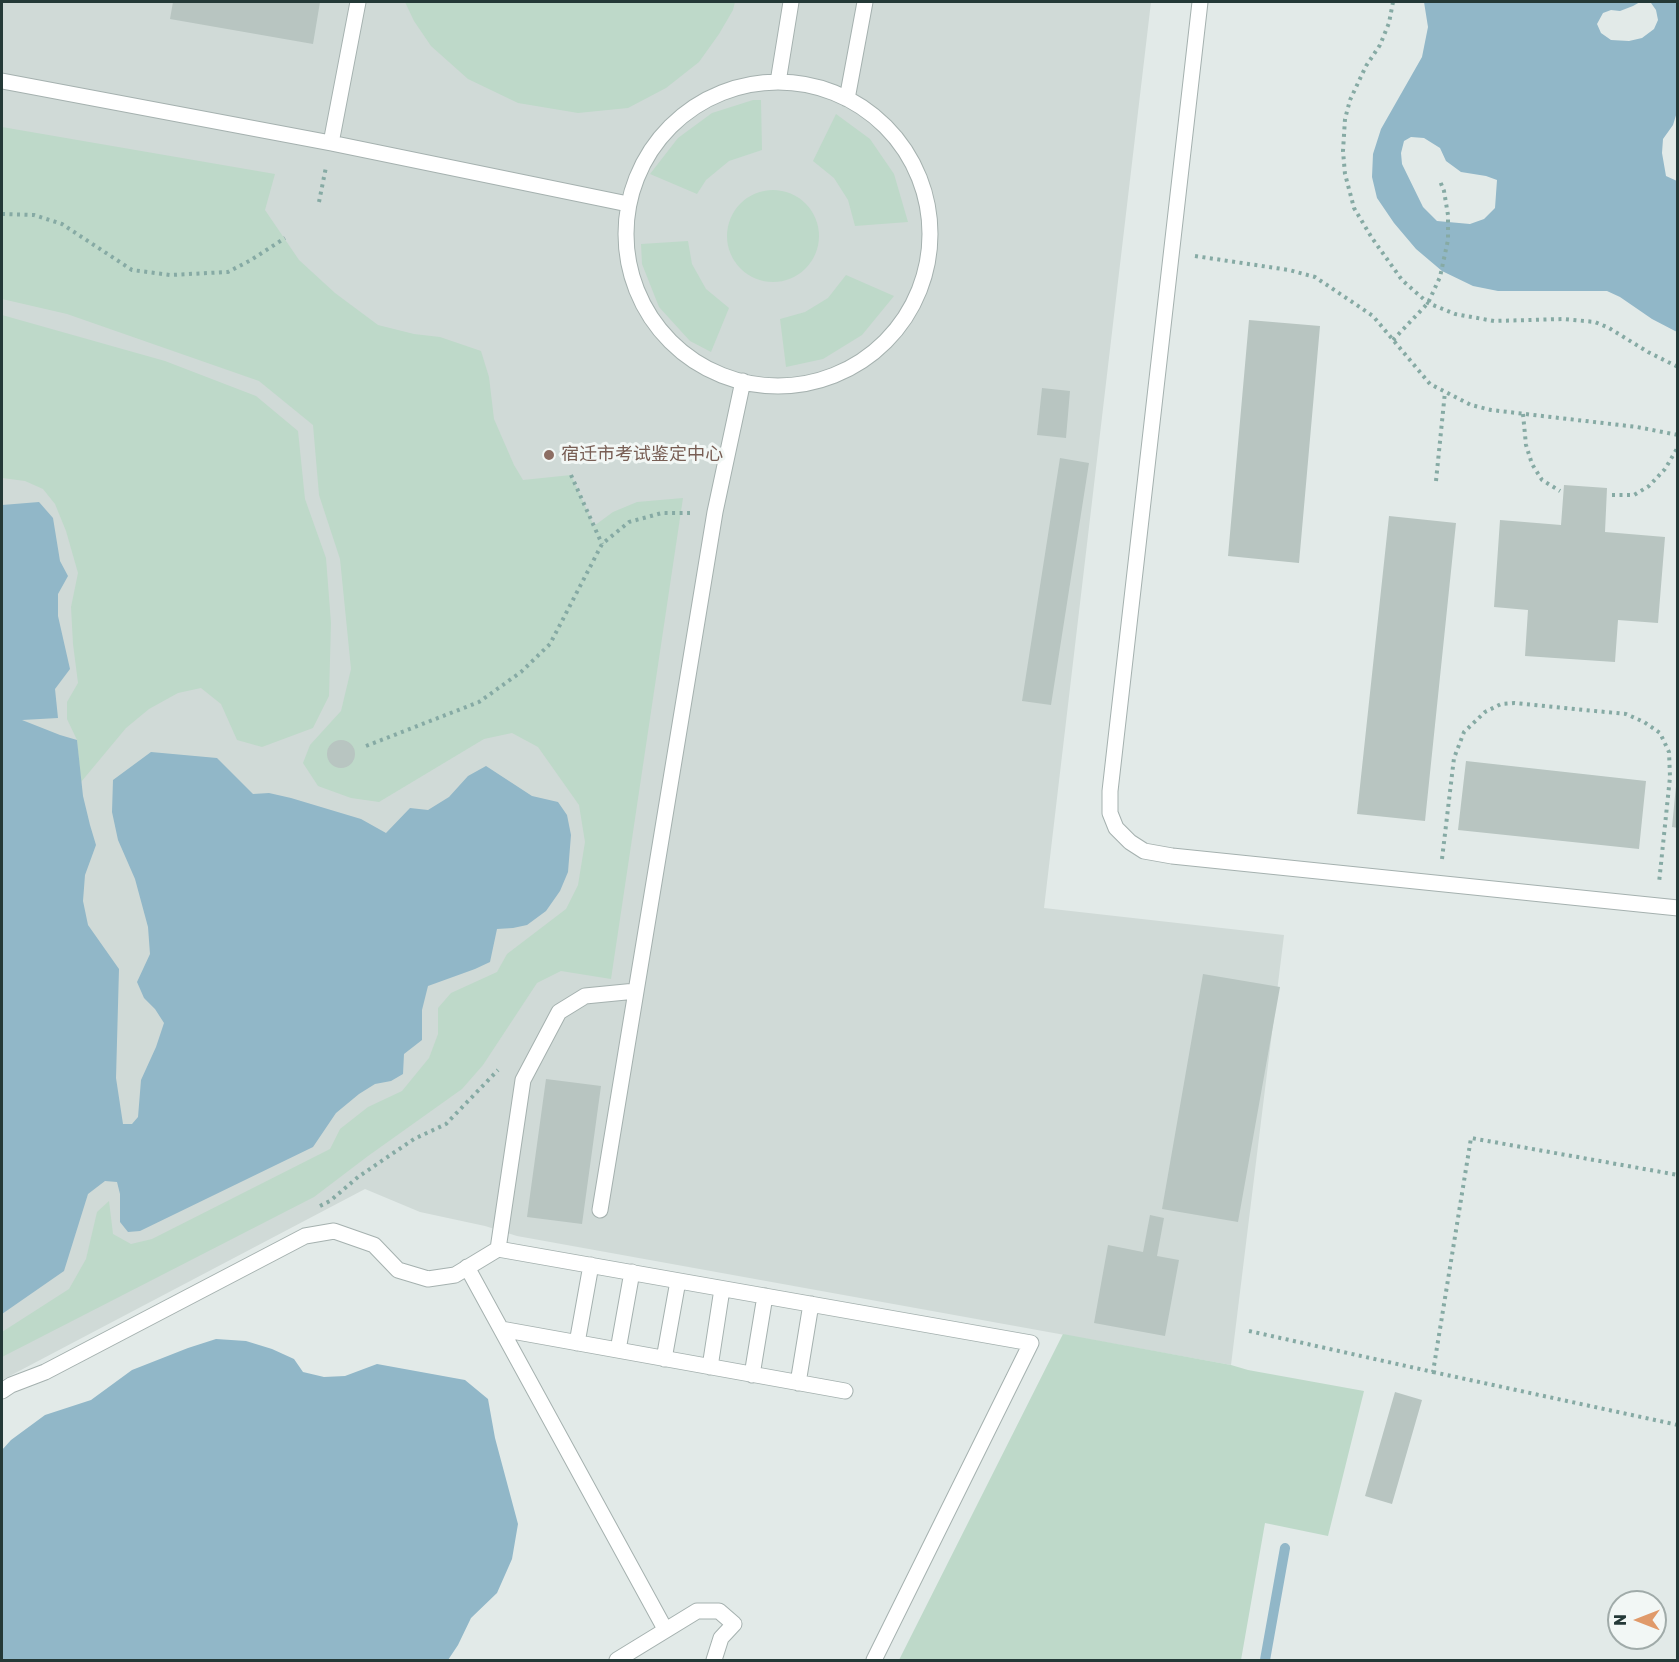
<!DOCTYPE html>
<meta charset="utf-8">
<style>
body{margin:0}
#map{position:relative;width:1679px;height:1662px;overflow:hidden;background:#e2eae8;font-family:Rubik,sans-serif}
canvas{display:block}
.frame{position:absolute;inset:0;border:3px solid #243937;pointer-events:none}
.north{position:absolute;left:1607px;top:1590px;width:60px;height:60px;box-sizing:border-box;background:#f2f7f5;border:2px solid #a0aba9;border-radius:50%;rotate:270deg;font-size:16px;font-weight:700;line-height:24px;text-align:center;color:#243937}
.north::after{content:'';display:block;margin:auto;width:21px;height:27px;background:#e09a6a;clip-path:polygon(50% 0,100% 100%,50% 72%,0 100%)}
</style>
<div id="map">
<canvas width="1679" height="1662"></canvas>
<div class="frame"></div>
<div class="north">N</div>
</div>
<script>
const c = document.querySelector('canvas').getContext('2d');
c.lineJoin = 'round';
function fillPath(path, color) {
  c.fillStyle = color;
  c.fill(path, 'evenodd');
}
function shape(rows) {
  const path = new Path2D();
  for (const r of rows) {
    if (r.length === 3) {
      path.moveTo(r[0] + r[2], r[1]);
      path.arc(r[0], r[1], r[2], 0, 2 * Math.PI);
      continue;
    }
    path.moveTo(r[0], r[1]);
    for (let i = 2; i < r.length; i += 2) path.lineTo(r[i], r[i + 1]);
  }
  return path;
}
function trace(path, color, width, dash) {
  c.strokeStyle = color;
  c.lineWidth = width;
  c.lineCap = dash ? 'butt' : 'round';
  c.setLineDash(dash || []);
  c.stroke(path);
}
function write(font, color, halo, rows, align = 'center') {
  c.font = font + ' Rubik,"Noto Sans SC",sans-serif';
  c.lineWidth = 6;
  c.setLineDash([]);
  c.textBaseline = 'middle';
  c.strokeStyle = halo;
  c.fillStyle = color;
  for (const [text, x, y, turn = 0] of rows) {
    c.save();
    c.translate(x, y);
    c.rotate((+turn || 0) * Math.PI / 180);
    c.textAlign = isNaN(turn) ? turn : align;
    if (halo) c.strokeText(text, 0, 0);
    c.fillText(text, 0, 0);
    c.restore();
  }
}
const built = shape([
 [2,2,1151,2,1044,908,1284,935,1231,1365,517,1236,485,1226,420,1212,365,1189,2,1380]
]);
const green = shape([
 [405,2,735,2,733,10,719,34,699,62,666,88,628,108,578,113,518,103,468,79,431,46,414,21],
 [753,100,761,100,762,150,729,161,706,180,697,194,650,174,678,138,712,113],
 [836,114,870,139,894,174,908,222,855,226,848,200,834,178,813,161],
 [2,127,275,174,265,210,299,260,335,293,378,325,414,334,440,337,481,351,489,377,494,419,514,465,523,480,571,475,594,526,613,512,637,502,683,498,611,979,561,971,537,983,483,1065,462,1089,368,1156,314,1197,2,1357,2,1332,69,1289,86,1259,97,1212,109,1201,113,1234,131,1244,152,1239,330,1149,340,1129,368,1107,402,1091,429,1058,438,1034,438,1008,451,993,497,972,507,954,566,909,578,885,585,842,579,805,538,747,512,733,484,739,379,802,351,798,318,786,303,763,310,745,341,711,351,669,340,559,319,495,313,425,259,381,67,314,2,299],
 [773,236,46],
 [688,241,692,264,706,289,729,308,711,352,690,341,659,307,642,264,641,244],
 [846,275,894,296,862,335,823,359,786,367,780,319,805,312,828,298],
 [2,315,165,361,256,396,298,431,305,499,326,558,331,623,329,696,313,728,262,747,237,740,221,704,201,688,178,693,149,709,126,728,81,782,77,740,67,719,67,702,78,683,73,644,71,607,78,573,66,531,55,504,43,489,25,481,2,478],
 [1063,1334,1231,1365,1248,1370,1364,1391,1328,1536,1265,1523,1241,1660,899,1660]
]);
const water = shape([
 [1424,2,1640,2,1633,6,1620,11,1611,10,1603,13,1597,24,1601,33,1611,40,1629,41,1642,38,1654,29,1658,20,1656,10,1651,3,1642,2,1677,2,1677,112,1673,125,1663,139,1662,153,1666,176,1677,181,1677,332,1652,319,1620,297,1607,291,1498,291,1473,286,1442,271,1416,249,1394,223,1377,198,1372,177,1373,154,1381,129,1422,57,1428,27],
 [1411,137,1424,138,1440,148,1446,161,1461,172,1486,176,1497,180,1495,208,1484,219,1470,224,1437,221,1423,207,1402,164,1401,153,1404,141],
 [39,502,53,518,60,561,68,576,58,594,58,616,70,669,55,689,58,718,22,720,60,735,77,740,83,796,90,825,96,845,85,875,83,901,88,925,119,969,116,1078,123,1124,132,1124,138,1117,141,1080,156,1047,164,1023,155,1009,144,998,137,982,150,954,148,927,135,879,118,840,112,812,113,780,151,752,217,758,253,794,269,793,291,798,361,819,386,833,410,808,428,810,449,797,468,776,486,766,532,796,558,802,567,815,571,835,568,872,560,891,546,911,527,925,513,928,497,929,490,962,475,969,428,986,422,1010,422,1040,404,1054,403,1074,391,1081,375,1084,359,1094,336,1113,313,1147,140,1231,128,1232,120,1222,120,1194,117,1182,105,1181,88,1194,64,1271,2,1314,2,505],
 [216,1339,246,1341,272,1349,294,1359,303,1372,324,1377,345,1376,377,1364,465,1380,488,1399,495,1438,518,1524,512,1559,497,1593,471,1618,458,1645,448,1660,2,1660,2,1450,11,1440,45,1415,91,1400,132,1370,188,1348]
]);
const stream = shape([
 [1265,1660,1285,1548]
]);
const building = shape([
 [173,2,320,2,313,44,170,19],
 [1249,320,1320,326,1299,563,1228,556],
 [1042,388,1070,391,1066,438,1037,435],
 [1060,458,1089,463,1051,705,1022,701],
 [1564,485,1607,488,1605,532,1665,537,1658,623,1618,620,1615,662,1525,656,1528,610,1494,607,1500,520,1561,525],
 [1389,516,1456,523,1425,821,1357,814],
 [341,754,14],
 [1466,761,1646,781,1639,849,1458,830],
 [1676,786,1678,786,1678,828,1672,827],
 [1203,974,1280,987,1238,1222,1162,1209],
 [546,1079,601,1086,582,1224,527,1217],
 [1150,1215,1164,1218,1157,1256,1179,1260,1165,1336,1094,1323,1108,1245,1143,1252],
 [1395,1392,1422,1400,1392,1504,1365,1496]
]);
const path = shape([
 [1393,2,1389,23,1380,45,1366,66,1350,100,1345,119,1343,151,1345,174,1354,208,1372,238,1402,280,1428,303,1455,314,1494,321,1564,319,1595,322,1609,328,1648,352,1678,367],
 [319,202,326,167],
 [2,214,34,215,62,224,132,270,170,275,228,272,251,260,285,238],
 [1195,256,1289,270,1315,277,1373,316,1430,384,1471,405,1491,410,1637,427,1678,435],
 [1393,340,1428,303,1440,277,1448,240,1448,215,1444,191,1440,181],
 [1523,414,1526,445,1532,464,1542,480,1560,491],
 [571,475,602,544],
 [1436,481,1445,392],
 [1612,495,1634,495,1649,486,1665,469,1678,447],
 [366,746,479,702,521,672,550,644,602,544,629,522,662,513,690,513],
 [1442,859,1454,758,1464,732,1485,712,1501,704,1514,703,1626,714,1644,722,1660,733,1669,752,1670,777,1659,883],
 [320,1206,330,1201,358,1177,414,1139,446,1124,498,1070],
 [1249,1331,1433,1372,1471,1138,1678,1175],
 [1433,1372,1678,1425]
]);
const lane = shape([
 [1200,2,1110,791,1110,813,1116,828,1130,842,1144,851,1172,856,1678,908],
 [2,81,331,143,628,204],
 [778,82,791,2],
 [778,234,152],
 [847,99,865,2],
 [331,143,358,2],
 [600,1210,715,512,743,381],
 [498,1249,523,1080,559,1012,585,996,636,991],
 [467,1267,665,1629],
 [501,1329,845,1391],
 [577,1343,591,1265],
 [618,1350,632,1272],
 [664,1359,678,1281],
 [710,1367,722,1289],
 [752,1375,765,1296],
 [798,1383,811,1304],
 [2,1391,11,1385,45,1372,305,1236,334,1231,374,1245,398,1270,428,1279,455,1275,498,1249,1031,1343,874,1660],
 [617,1660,697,1611,719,1611,734,1624,721,1638,714,1660]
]);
const markers = [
 [549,455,6,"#8d6e63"]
];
const educationNames = [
 ["宿迁市考试鉴定中心",561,455]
];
fillPath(built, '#d0dad7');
fillPath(green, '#bed9c9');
fillPath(water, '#91b7c8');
trace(stream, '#91b7c8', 10);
fillPath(building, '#b8c5c1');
trace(lane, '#a5b1af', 17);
trace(path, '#86aaa4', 4, [3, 4.5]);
trace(lane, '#fff', 15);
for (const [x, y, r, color] of markers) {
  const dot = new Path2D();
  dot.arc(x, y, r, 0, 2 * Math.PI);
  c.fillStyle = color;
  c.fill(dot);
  trace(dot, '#f2f7f5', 2);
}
write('18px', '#785e54', '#f2f7f5', educationNames, 'left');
</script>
